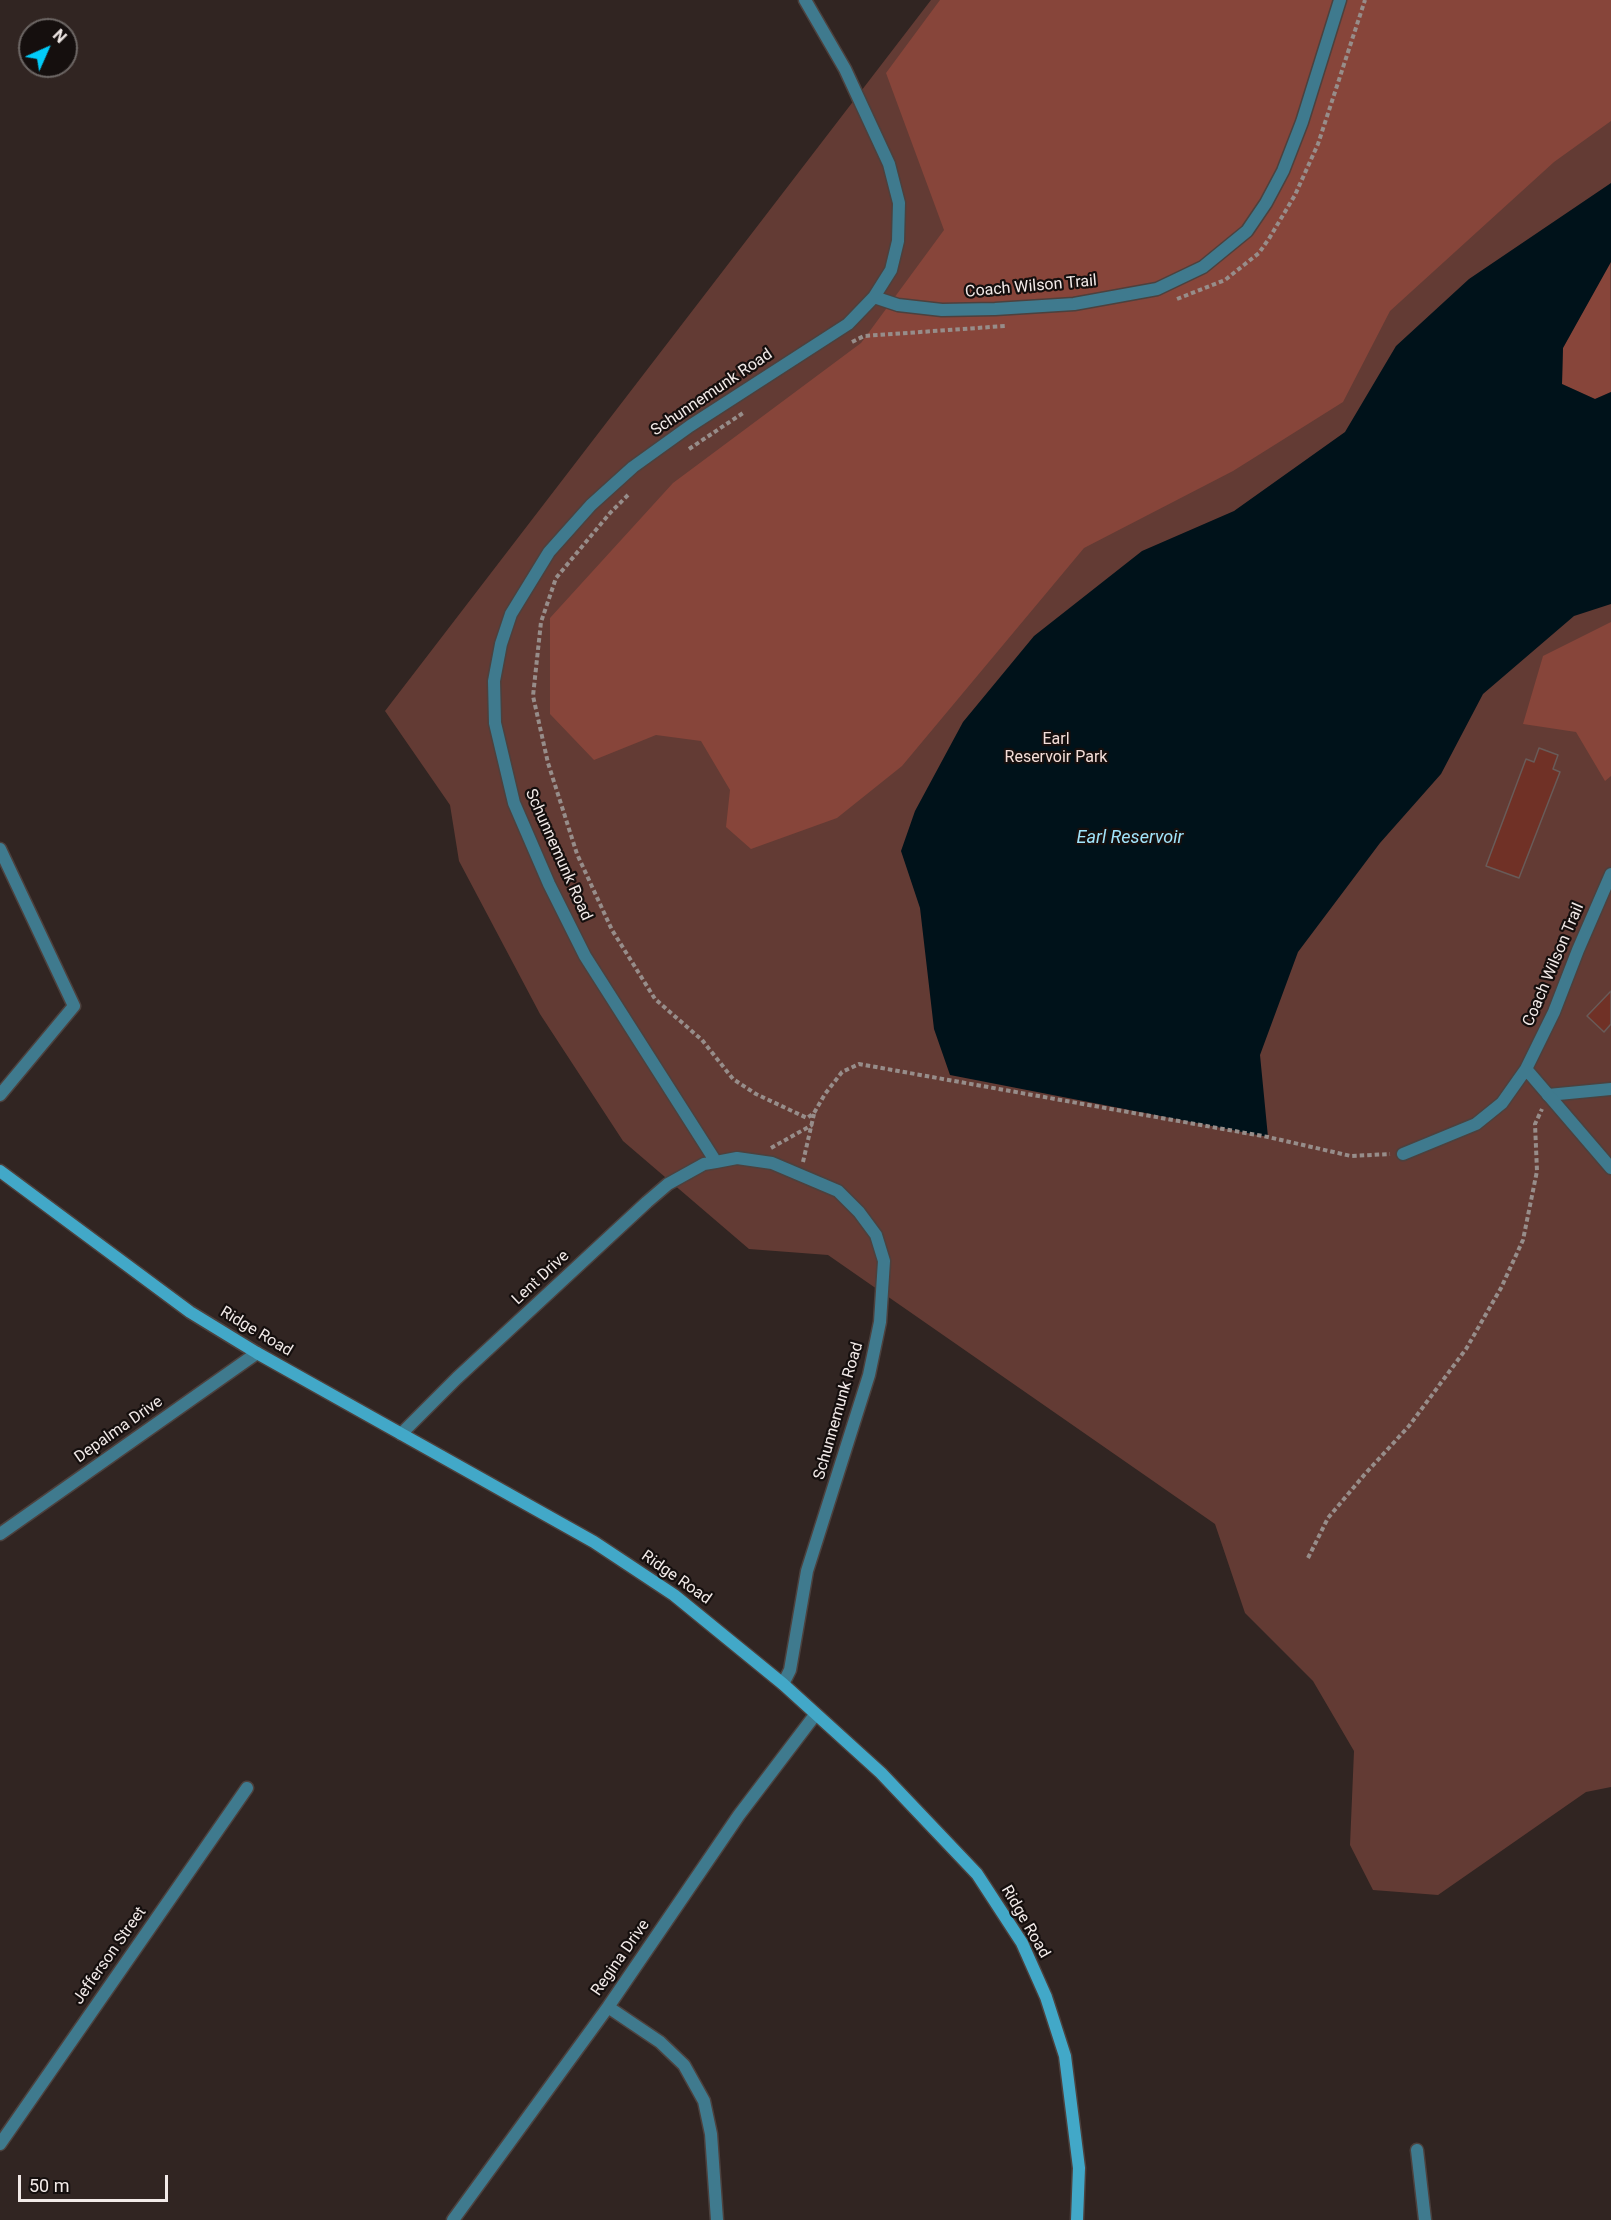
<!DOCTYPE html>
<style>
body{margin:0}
#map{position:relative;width:1611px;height:2220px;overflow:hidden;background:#312522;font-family:Roboto,sans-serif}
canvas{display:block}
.north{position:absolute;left:18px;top:18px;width:60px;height:60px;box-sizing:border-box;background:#150f0e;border:2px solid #6d6765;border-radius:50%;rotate:45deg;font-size:16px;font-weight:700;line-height:24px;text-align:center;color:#f2eae8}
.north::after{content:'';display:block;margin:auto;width:21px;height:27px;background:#01cbf9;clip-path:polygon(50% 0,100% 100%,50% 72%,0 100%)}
.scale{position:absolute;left:18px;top:2175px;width:150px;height:27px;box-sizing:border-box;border:3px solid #f2eae8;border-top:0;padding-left:8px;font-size:18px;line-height:21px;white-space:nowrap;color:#f2eae8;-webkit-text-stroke:4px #150f0e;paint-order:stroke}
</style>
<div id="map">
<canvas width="1611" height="2220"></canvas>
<div class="north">N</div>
<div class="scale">50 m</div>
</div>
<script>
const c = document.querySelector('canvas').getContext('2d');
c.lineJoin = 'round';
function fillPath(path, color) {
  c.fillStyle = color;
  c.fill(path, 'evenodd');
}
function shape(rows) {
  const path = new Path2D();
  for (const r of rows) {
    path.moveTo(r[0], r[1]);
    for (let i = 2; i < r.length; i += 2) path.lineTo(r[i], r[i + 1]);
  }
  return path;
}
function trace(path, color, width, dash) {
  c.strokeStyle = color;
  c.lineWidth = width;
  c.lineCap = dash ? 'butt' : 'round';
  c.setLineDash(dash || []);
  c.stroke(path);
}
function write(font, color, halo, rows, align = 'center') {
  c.font = font + ' Roboto,sans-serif';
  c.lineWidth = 4.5;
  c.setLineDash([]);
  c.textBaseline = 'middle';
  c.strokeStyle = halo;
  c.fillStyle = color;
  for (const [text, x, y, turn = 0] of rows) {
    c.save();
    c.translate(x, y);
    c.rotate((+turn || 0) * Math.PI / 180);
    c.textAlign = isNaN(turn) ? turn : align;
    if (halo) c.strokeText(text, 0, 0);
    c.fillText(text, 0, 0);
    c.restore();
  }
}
const green = shape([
 [931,0,1611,0,1611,1787,1586,1792,1438,1895,1373,1890,1350,1845,1354,1751,1313,1681,1245,1613,1215,1524,828,1255,749,1249,623,1141,540,1014,459,861,450,805,385,711]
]);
const forest = shape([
 [940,0,1611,0,1611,121,1554,162,1390,311,1343,402,1233,471,1084,548,902,766,837,818,751,849,726,827,730,790,701,741,656,735,594,760,550,714,550,618,673,483,861,343,944,230,886,73],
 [1610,262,1611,392,1595,399,1562,384,1563,348],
 [1611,622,1611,776,1605,781,1576,732,1523,724,1543,656]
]);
const water = shape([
 [1611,183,1611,262,1563,348,1562,384,1595,399,1611,392,1611,604,1574,616,1483,694,1441,774,1380,843,1298,952,1260,1055,1268,1137,950,1075,934,1029,920,908,901,851,915,811,963,722,1034,636,1142,551,1234,511,1345,432,1396,346,1469,279]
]);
const building = shape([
 [1539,748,1558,755,1553,769,1560,772,1519,878,1486,866,1526,759,1534,762,1539,748],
 [1611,991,1611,1024,1604,1032,1587,1016,1611,991]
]);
const path = shape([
 [1177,299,1225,280,1259,253,1270,237,1295,195,1318,144,1365,0],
 [852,342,864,336,1005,326],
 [689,449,743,413],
 [628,495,610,513,556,578,541,622,533,696,548,763,577,854,612,930,655,999,702,1040,733,1079,756,1094,807,1118,814,1113,825,1094,842,1072,859,1064,1268,1137,1351,1156,1390,1154],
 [771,1148,812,1125],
 [803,1162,814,1114],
 [1308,1558,1328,1518,1365,1474,1409,1426,1466,1349,1501,1288,1523,1240,1537,1171,1535,1124,1542,1109]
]);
const lane = shape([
 [0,849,74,1006,0,1095],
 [1548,1095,1611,1089],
 [1417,2150,1425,2220]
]);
const street = shape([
 [874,297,898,305,942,310,995,309,1074,304,1157,289,1203,267,1247,231,1266,203,1283,171,1302,122,1340,0],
 [1526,1069,1611,1168],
 [1403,1154,1476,1124,1502,1103,1526,1069,1554,1012,1578,950,1611,874],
 [401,1434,457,1378,647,1202,668,1184,704,1164,716,1162],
 [0,1534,257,1353],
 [783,1684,790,1670,807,1571,869,1375,880,1322,884,1261,876,1235,859,1212,838,1191,772,1163,737,1158,716,1162,585,956,549,884,514,803,495,723,494,681,501,644,511,614,549,552,591,505,633,467,690,426,848,324,874,297,891,270,898,241,899,203,889,164,845,69,805,0],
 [608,2007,660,2042,684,2065,704,2101,711,2134,717,2220],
 [0,2144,247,1788],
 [453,2220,608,2007,739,1815,815,1715]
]);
const secondary = shape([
 [0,1171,190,1312,257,1353,594,1542,674,1595,783,1684,881,1773,977,1874,1022,1943,1046,1997,1065,2056,1079,2168,1077,2220]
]);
const streetNames = [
 ["Coach Wilson Trail",1031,287,-5],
 ["Schunnemunk Road",712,393,-34],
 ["Schunnemunk Road",558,855,66],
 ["Coach Wilson Trail",1554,965,-67],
 ["Lent Drive",541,1278,-43],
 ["Ridge Road",256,1332,31],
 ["Schunnemunk Road",839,1411,-74],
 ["Depalma Drive",119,1430,-35],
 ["Ridge Road",676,1578,35],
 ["Ridge Road",1025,1922,60],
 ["Jefferson Street",110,1956,-55],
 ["Regina Drive",621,1958,-55]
];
const parkNames = [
 ["Earl",1056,740],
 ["Reservoir Park",1056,758]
];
const waterNames = [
 ["Earl Reservoir",1130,838]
];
fillPath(green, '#633b34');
fillPath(forest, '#87453a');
fillPath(water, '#00121a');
fillPath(building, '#703126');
trace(building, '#695b58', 1.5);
trace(lane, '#4c413e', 15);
trace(street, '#4c413e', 15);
trace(secondary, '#4c413e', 15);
trace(path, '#978d8a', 4, [4.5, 3]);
trace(lane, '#3f7a8e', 12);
trace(street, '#3f7a8e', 12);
trace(secondary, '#42a8c8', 12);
write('16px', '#f2eae8', '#150f0e', streetNames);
write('16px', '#f3ded9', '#150f0e', parkNames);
write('italic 18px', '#a1e3fa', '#150f0e', waterNames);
</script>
